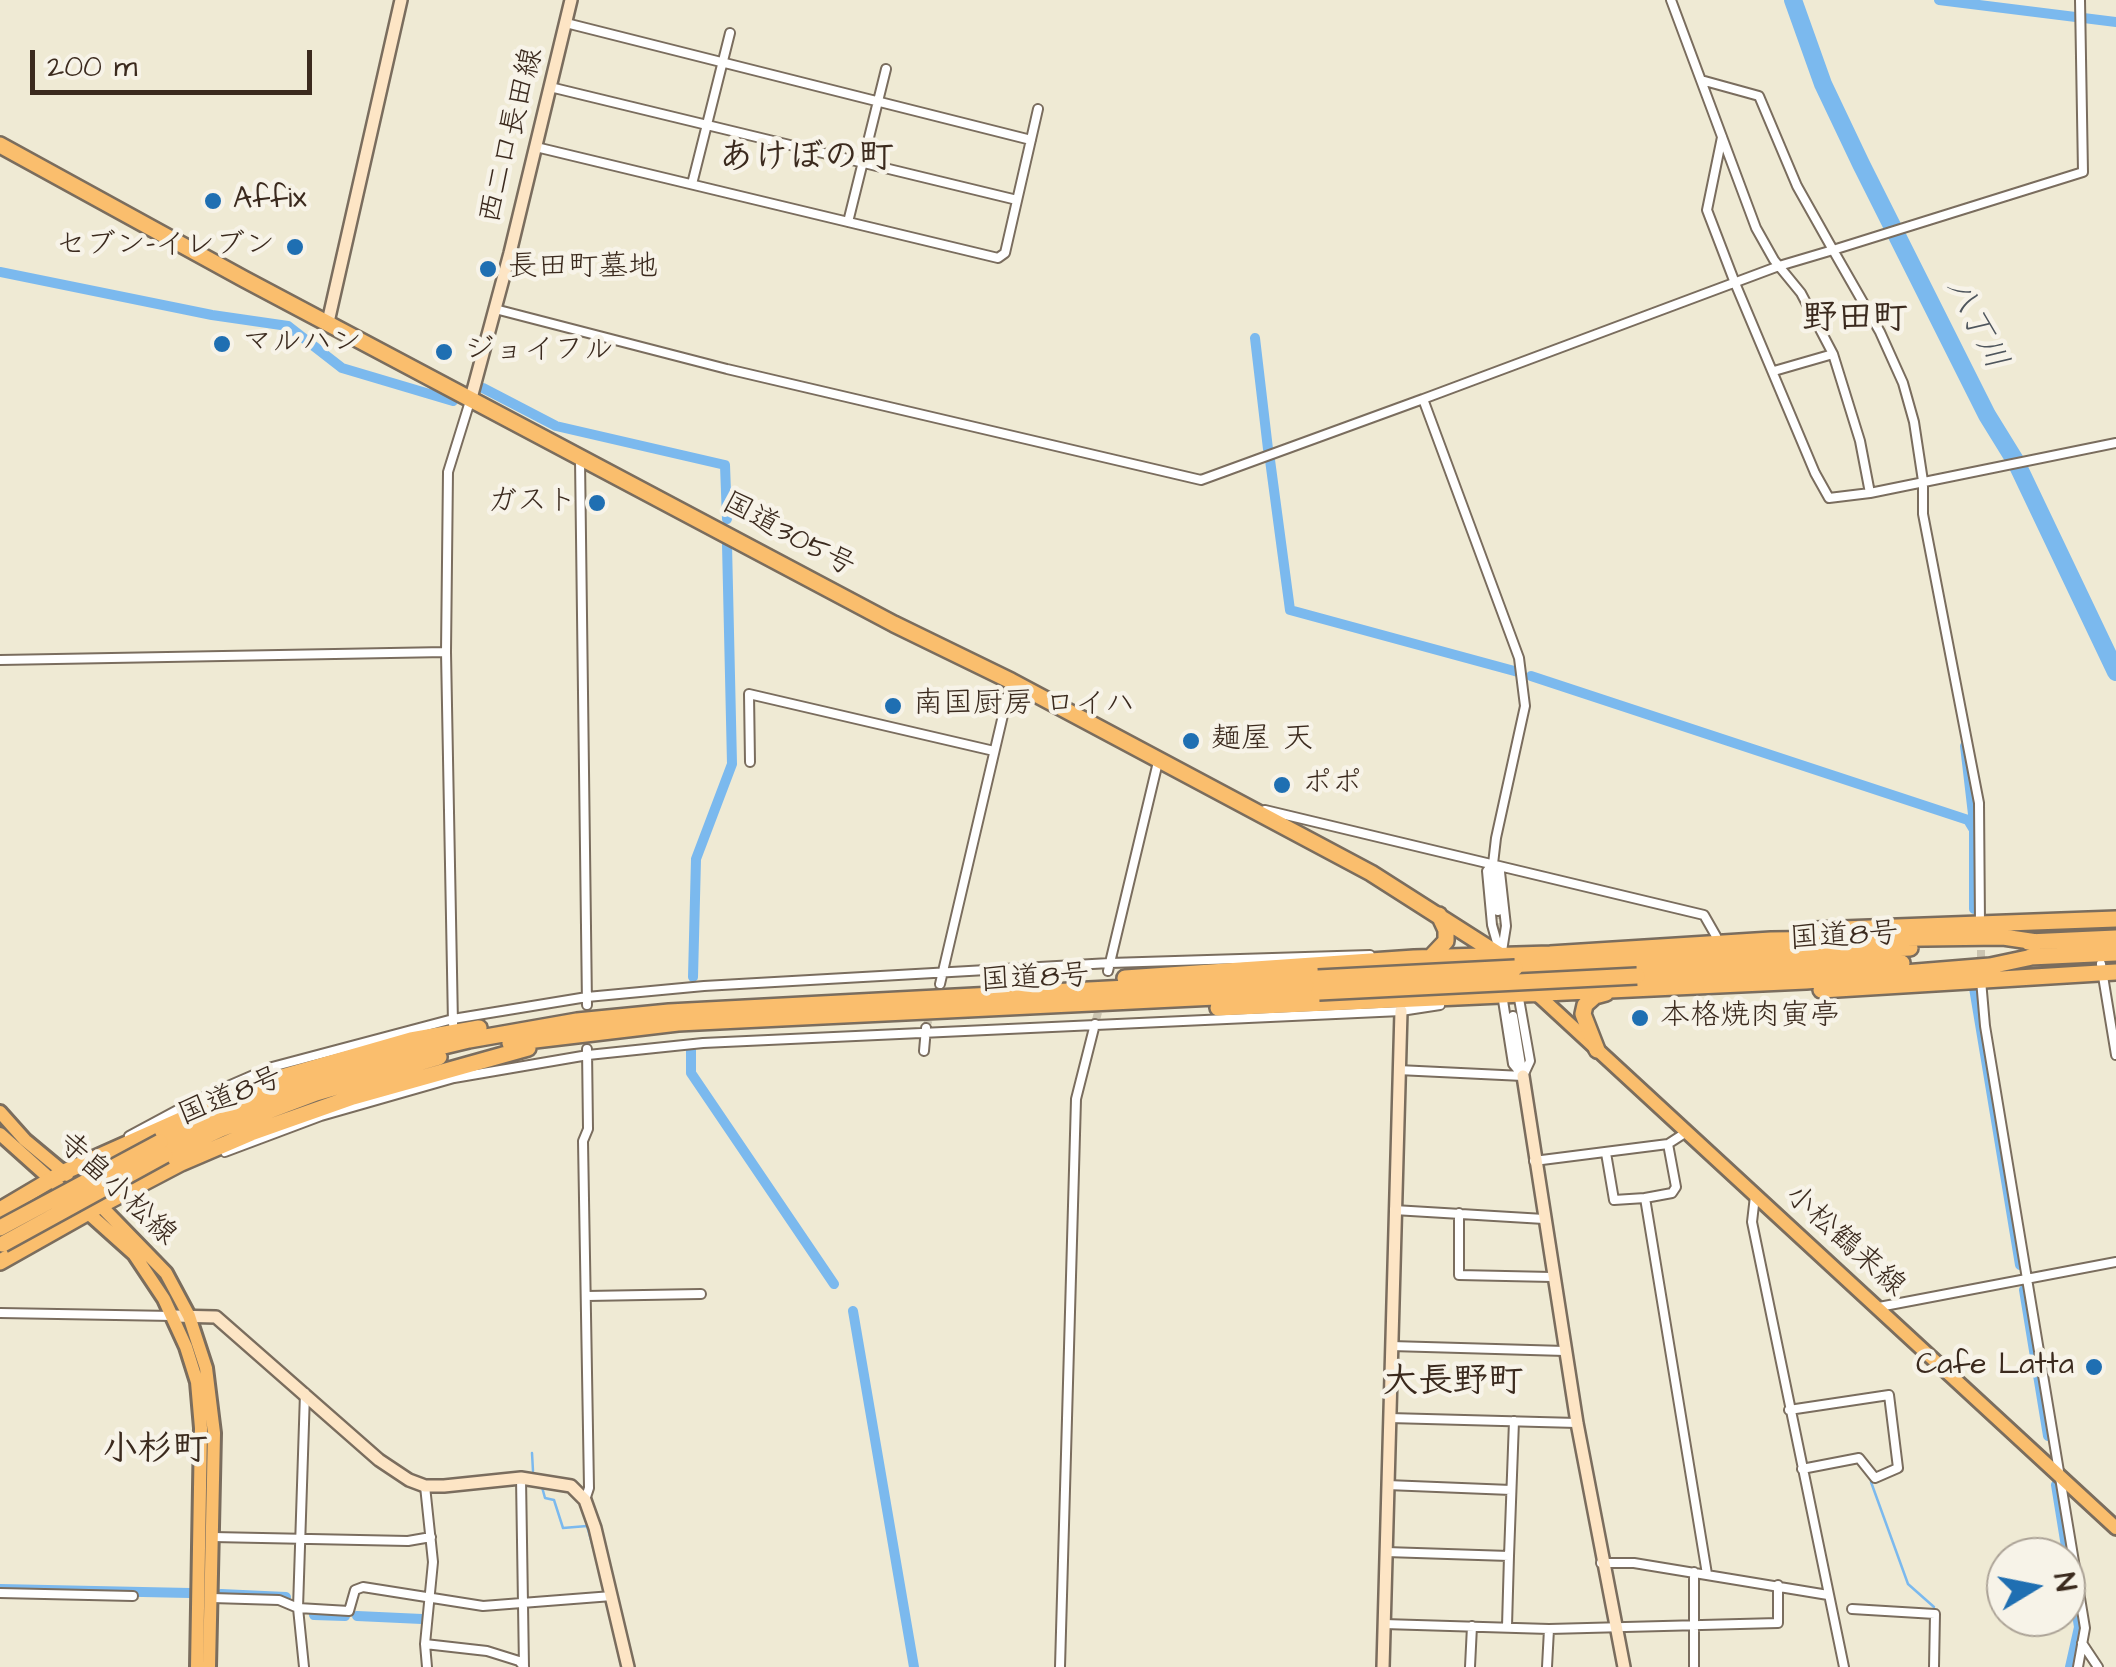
<!DOCTYPE html>
<meta charset="utf-8">
<style>
body{margin:0}
#map{position:relative;width:2116px;height:1667px;overflow:hidden;background:#efead4;font-family:"Architects Daughter",sans-serif}
canvas{display:block}
.north{position:absolute;left:1986px;top:1537px;width:100px;height:100px;box-sizing:border-box;background:#f7f3e8;border:2px solid #aca397;border-radius:50%;rotate:80deg;font-size:28px;font-weight:700;line-height:40px;text-align:center;color:#3b2a1e}
.north::after{content:'';display:block;margin:auto;width:35px;height:45px;background:#1f6fb2;clip-path:polygon(50% 0,100% 100%,50% 72%,0 100%)}
.scale{position:absolute;left:30px;top:50px;width:282px;height:45px;box-sizing:border-box;border:5px solid #3b2a1e;border-top:0;padding-left:12px;font-size:30px;line-height:35px;white-space:nowrap;color:#3b2a1e;-webkit-text-stroke:8px #f7f3e8;paint-order:stroke}
</style>
<div id="map">
<canvas width="2116" height="1667"></canvas>
<div class="north">N</div>
<div class="scale">200 m</div>
</div>
<script>
const c = document.querySelector('canvas').getContext('2d');
c.lineJoin = 'round';
function shape(rows) {
  const path = new Path2D();
  for (const r of rows) {
    path.moveTo(r[0], r[1]);
    for (let i = 2; i < r.length; i += 2) path.lineTo(r[i], r[i + 1]);
  }
  return path;
}
function trace(path, color, width, dash) {
  c.strokeStyle = color;
  c.lineWidth = width;
  c.lineCap = dash ? 'butt' : 'round';
  c.setLineDash(dash || []);
  c.stroke(path);
}
function write(font, color, halo, rows, align = 'center') {
  c.font = font + ' "Architects Daughter","Klee One",sans-serif';
  c.lineWidth = 9;
  c.setLineDash([]);
  c.textBaseline = 'middle';
  c.strokeStyle = halo;
  c.fillStyle = color;
  for (const [text, x, y, turn = 0] of rows) {
    c.save();
    c.translate(x, y);
    c.rotate((+turn || 0) * Math.PI / 180);
    c.textAlign = isNaN(turn) ? turn : align;
    if (halo) c.strokeText(text, 0, 0);
    c.fillText(text, 0, 0);
    c.restore();
  }
}
const stream = shape([
 [532,1453,533,1471],
 [1871,1482,1908,1584,1934,1607],
 [542,1487,545,1498,554,1500,563,1528,587,1526,601,1575],
 [617,1647,621,1665]
]);
const canal = shape([
 [1939,0,2116,22],
 [0,272,212,315,288,326,342,368,453,401],
 [1255,338,1268,449],
 [483,388,556,426,725,465,727,519],
 [1270,460,1290,610,1518,672],
 [1531,676,1968,820,1974,830],
 [1965,746,1974,823,1974,909],
 [693,977,696,859,732,764,727,544],
 [1974,988,2020,1265],
 [691,1050,691,1073,834,1284],
 [2024,1290,2048,1436],
 [853,1311,914,1667],
 [2056,1485,2079,1627,2070,1667],
 [0,1589,190,1593],
 [221,1594,286,1597],
 [314,1615,345,1616],
 [357,1616,422,1619]
]);
const river = shape([
 [1793,0,1823,84,1861,164,1987,415,2016,462,2116,672]
]);
const streetTunnel = shape([
 [1498,911,1502,942],
 [1981,938,1981,969],
 [1096,1020,1100,1005],
 [926,1028,940,984]
]);
const street = shape([
 [1671,0,1756,228,1774,260,1801,293,1833,354,1860,441,1870,493,2116,443],
 [566,23,1031,140],
 [1701,80,1759,96,1797,186,1833,250,2083,172,2080,0],
 [550,87,1017,200],
 [1722,137,1707,210,1735,283,1815,473,1829,498,1870,493],
 [536,147,998,258,1005,253,1038,109],
 [692,184,730,33],
 [848,222,886,69],
 [495,309,727,369,1201,480,1423,399],
 [1774,371,1833,354],
 [580,459,587,1005],
 [0,660,446,652],
 [750,762,749,694,994,751],
 [1265,810,1704,915,1716,936],
 [1492,865,1487,871,1492,925,1500,953],
 [1496,867,1500,872,1506,926,1502,951],
 [1498,911,1493,864,1496,838,1525,706,1519,658,1423,399,1779,266,1833,250,1880,332,1903,383,1914,422,1923,481,1923,514,1979,803,1980,923],
 [2101,964,2116,1055],
 [1108,971,1158,762],
 [1981,980,1985,1026,2085,1628,2078,1667],
 [940,984,1011,681],
 [1518,993,1530,1061,1523,1076],
 [1502,994,1513,1064,1523,1076],
 [1513,1016,1522,1071],
 [453,1024,446,652,448,472,471,398],
 [924,1051,926,1028],
 [1398,1070,1523,1076],
 [129,1136,196,1100,272,1067,453,1019,587,997,704,986,1110,963,1370,955],
 [225,1152,321,1116,454,1078,588,1055,703,1043,1401,1011,1440,1005],
 [1606,1153,1614,1200,1645,1198,1707,1574],
 [1534,1161,1668,1144,1685,1133],
 [1755,1196,1752,1222,1844,1667],
 [1645,1198,1672,1193,1676,1187,1668,1144],
 [1394,1210,1544,1219],
 [1459,1213,1459,1275,1552,1277],
 [587,1296,701,1294],
 [1879,1307,2116,1262],
 [0,1313,173,1316],
 [1391,1346,1565,1351],
 [1789,1410,1889,1395,1898,1468,1875,1478,1859,1458,1802,1469],
 [1389,1418,1577,1423],
 [521,1478,524,1667],
 [1387,1485,1511,1490],
 [425,1486,433,1562,425,1644],
 [585,1500,589,1488,583,1141,588,1129,587,1049],
 [213,1537,408,1541,431,1537],
 [1386,1552,1509,1556,1514,1421],
 [1601,1563,1634,1563,1828,1595],
 [0,1593,133,1596],
 [212,1598,279,1600,298,1608,349,1611,355,1590,363,1587,483,1606,612,1596],
 [1852,1609,1935,1614,1934,1667],
 [1384,1624,1549,1629,1778,1623,1778,1585],
 [1507,1626,1509,1556],
 [2082,1643,2098,1667],
 [304,1667,298,1608,305,1393],
 [427,1667,425,1644,487,1651,519,1661,524,1667],
 [1060,1667,1076,1099,1095,1024],
 [1470,1667,1472,1626],
 [1547,1667,1549,1629],
 [1694,1667,1694,1572]
]);
const secondary = shape([
 [328,322,401,0],
 [471,398,510,253,571,0],
 [1523,1076,1577,1423,1624,1667],
 [173,1316,216,1317,379,1460,409,1480,425,1486,444,1486,521,1478,571,1486,585,1500,595,1528,628,1667],
 [1383,1667,1401,1011]
]);
const primary = shape([
 [1537,994,2116,1528],
 [0,1112,25,1140,67,1175],
 [0,1134,134,1254,164,1299,186,1347,197,1382,201,1428,197,1667],
 [97,1202,166,1273,189,1316,206,1368,214,1433,209,1667]
]);
const highway = shape([
 [0,145,244,279,894,624,1011,681,1371,873,1501,956,1537,994],
 [1815,930,2116,919],
 [2028,942,2116,938],
 [2030,957,2116,953],
 [1430,958,1446,941,1446,930,1439,915],
 [1515,968,1910,948],
 [1637,976,1902,963],
 [1125,978,1414,958,1550,954,1771,940,2003,937,2037,942],
 [1821,990,2116,972],
 [1218,1008,1806,981,1990,966,2037,956],
 [510,1043,678,1023,1319,992],
 [1597,1050,1583,1014,1585,1005,1595,996,1606,993],
 [160,1142,263,1099,356,1067,469,1040,577,1021,669,1012,1318,978],
 [165,1155,221,1129,316,1093,439,1057],
 [0,1210,64,1172,268,1081,411,1040,479,1028],
 [0,1262,101,1205,181,1163,251,1133,353,1097,528,1048]
]);
const highwayBridge = shape([
 [1318,978,1515,968],
 [1319,992,1637,976],
 [0,1228,160,1142],
 [3,1244,165,1155]
]);
const markers = [
 [213,201,10,"#1f6fb2"],
 [295,247,10,"#1f6fb2"],
 [488,269,10,"#1f6fb2"],
 [222,344,10,"#1f6fb2"],
 [444,352,10,"#1f6fb2"],
 [597,503,10,"#1f6fb2"],
 [893,706,10,"#1f6fb2"],
 [1191,741,10,"#1f6fb2"],
 [1282,785,10,"#1f6fb2"],
 [1640,1018,10,"#1f6fb2"],
 [2094,1367,10,"#1f6fb2"]
];
const streetNames = [
 ["西二口長田線",513,136,-76],
 ["国道305号",788,536,28],
 ["国道8号",1844,938,-3],
 ["国道8号",1035,980,-3],
 ["国道8号",231,1098,-22],
 ["寺畠小松線",116,1190,43],
 ["小松鶴来線",1844,1242,42]
];
const poiNames = [
 ["Affix",233,201],
 ["セブン-イレブン",275,247,"right"],
 ["長田町墓地",508,269],
 ["マルハン",242,344],
 ["ジョイフル",464,352],
 ["ガスト",577,503,"right"],
 ["南国厨房 ロイハ",913,706],
 ["麺屋 天",1211,741],
 ["ポポ",1302,785],
 ["本格焼肉寅亭",1660,1018],
 ["Cafe Latta",2074,1367,"right"]
];
const waterNames = [
 ["八丁川",1975,325,63]
];
const quarterNames = [
 ["あけぼの町",806,160],
 ["野田町",1855,321],
 ["大長野町",1453,1384],
 ["小杉町",155,1452]
];
trace(stream, '#7bb9ee', 2.5);
trace(canal, '#7bb9ee', 10);
trace(river, '#7bb9ee', 18);
trace(streetTunnel, '#cbc4b0', 8, [8, 4]);
trace(street, '#7a6d5e', 12);
trace(secondary, '#7a6d5e', 16);
trace(primary, '#7a6d5e', 18);
trace(highway, '#7a6d5e', 20);
trace(street, '#fff', 8);
trace(secondary, '#fde5c5', 11);
trace(primary, '#fabe6d', 12);
trace(highway, '#fabe6d', 15);
trace(highwayBridge, '#7a6d5e', 20, []);
trace(highwayBridge, '#fabe6d', 15);
for (const [x, y, r, color] of markers) {
  const dot = new Path2D();
  dot.arc(x, y, r, 0, 2 * Math.PI);
  c.fillStyle = color;
  c.fill(dot);
  trace(dot, '#f7f3e8', 4);
}
write('30px', '#3b2a1e', '#f7f3e8', streetNames);
write('30px', '#3b2a1e', '#f7f3e8', poiNames, 'left');
write('italic 32px', '#4e555c', '#f7f3e8', waterNames);
write('bold 35px', '#3b2a1e', '#f7f3e8', quarterNames);
</script>
